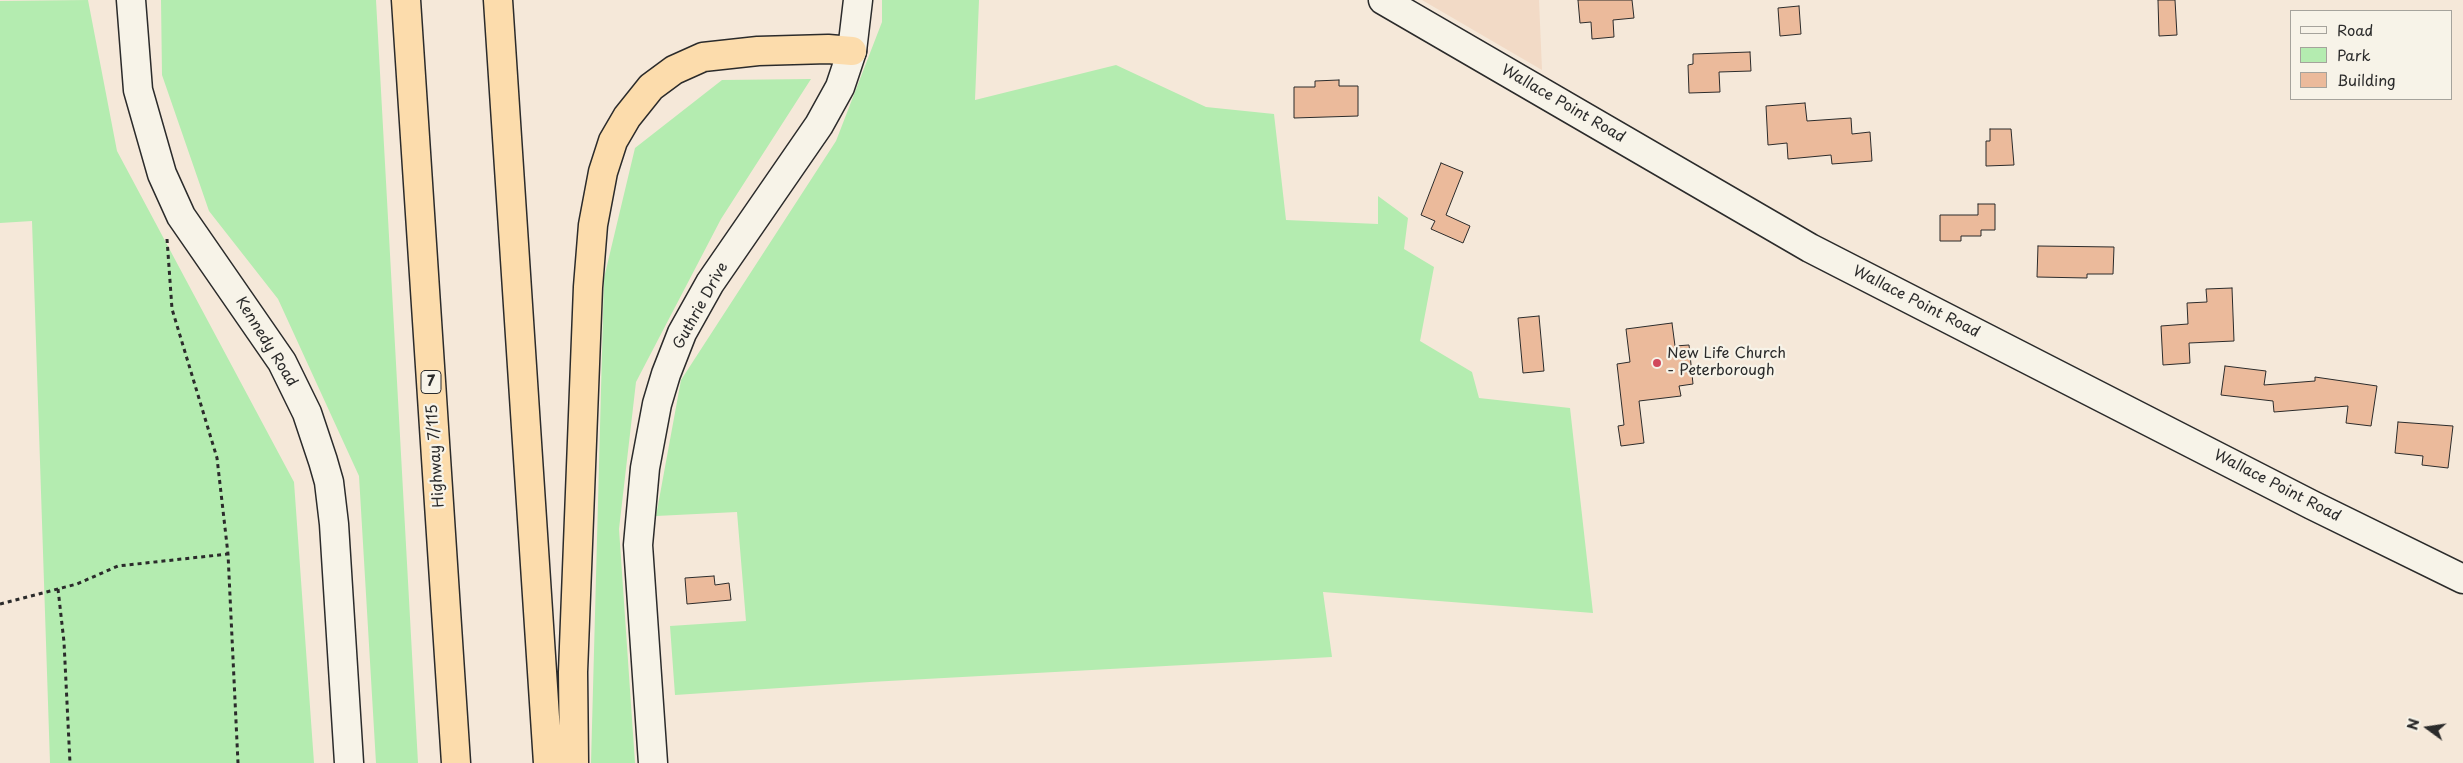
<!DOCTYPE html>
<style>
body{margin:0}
#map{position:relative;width:2463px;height:763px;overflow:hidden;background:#f5e8d9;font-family:"Playpen Sans",sans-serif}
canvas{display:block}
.legend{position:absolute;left:2290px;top:10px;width:162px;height:90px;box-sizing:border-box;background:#f7f3e8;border:1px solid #a5a39c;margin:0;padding:6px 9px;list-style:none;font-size:15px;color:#2b2b2b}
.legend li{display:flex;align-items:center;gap:10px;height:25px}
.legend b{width:25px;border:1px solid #a5a39c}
.north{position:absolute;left:2403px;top:703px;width:50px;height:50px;-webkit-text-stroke:4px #f7f3e8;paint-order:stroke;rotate:284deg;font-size:14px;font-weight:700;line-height:20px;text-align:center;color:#2b2b2b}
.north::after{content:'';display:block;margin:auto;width:18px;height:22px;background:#2b2b2b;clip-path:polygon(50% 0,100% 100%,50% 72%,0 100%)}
</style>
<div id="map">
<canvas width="2463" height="763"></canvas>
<ul class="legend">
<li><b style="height:6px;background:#f7f3e8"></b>Road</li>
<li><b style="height:14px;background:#b4ecb0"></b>Park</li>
<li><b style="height:14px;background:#ebba9b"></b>Building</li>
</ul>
<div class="north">N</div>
</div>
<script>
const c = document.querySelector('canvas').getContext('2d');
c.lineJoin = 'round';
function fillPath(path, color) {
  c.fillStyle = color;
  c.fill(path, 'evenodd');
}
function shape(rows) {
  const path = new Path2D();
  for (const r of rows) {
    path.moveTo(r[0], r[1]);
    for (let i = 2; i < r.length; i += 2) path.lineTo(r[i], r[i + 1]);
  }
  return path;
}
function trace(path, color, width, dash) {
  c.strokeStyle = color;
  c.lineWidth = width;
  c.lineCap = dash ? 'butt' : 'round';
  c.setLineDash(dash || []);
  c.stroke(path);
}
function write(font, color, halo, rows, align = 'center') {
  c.font = font + ' "Playpen Sans",sans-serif';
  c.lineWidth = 4.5;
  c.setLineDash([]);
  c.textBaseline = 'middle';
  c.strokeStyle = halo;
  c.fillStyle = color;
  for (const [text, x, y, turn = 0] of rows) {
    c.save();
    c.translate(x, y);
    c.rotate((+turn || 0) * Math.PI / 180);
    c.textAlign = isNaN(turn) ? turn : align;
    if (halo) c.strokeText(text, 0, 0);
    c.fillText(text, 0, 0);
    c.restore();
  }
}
const built = shape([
 [1422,0,1539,0,1542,70]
]);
const green = shape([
 [88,0,117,151,294,482,314,763,50,763,32,221,0,223,0,1],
 [161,0,376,0,418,763,376,763,359,476,278,299,209,211,162,75],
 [882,0,979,0,975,100,1116,65,1206,107,1274,114,1286,220,1378,224,1378,196,1408,218,1404,249,1434,267,1420,341,1472,372,1479,398,1570,408,1593,613,1323,592,1332,657,870,682,675,695,670,626,746,621,737,512,656,516,681,380,836,141,882,22],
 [811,79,721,219,636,382,619,529,635,763,591,763,604,278,635,148,722,80]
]);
const building = shape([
 [1578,0,1632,0,1634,18,1613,20,1614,37,1592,39,1591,22,1580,23,1578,0],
 [2158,0,2175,0,2177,35,2159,36,2158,0],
 [1799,6,1801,34,1780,36,1778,8,1799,6],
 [1750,52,1751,71,1719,72,1720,92,1689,93,1688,65,1693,64,1693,54,1750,52],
 [1339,80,1339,86,1358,86,1358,116,1294,118,1294,87,1315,87,1315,81,1339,80],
 [1805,103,1807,121,1851,118,1852,134,1870,132,1872,161,1832,164,1831,155,1788,159,1787,143,1768,145,1766,106,1805,103],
 [1990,129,2011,129,2014,165,1986,166,1986,141,1990,141,1990,129],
 [1441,163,1463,172,1446,215,1470,226,1463,243,1431,229,1435,221,1421,215,1441,163],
 [1978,204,1995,204,1995,230,1981,230,1981,236,1961,236,1961,241,1940,241,1940,215,1978,215,1978,204],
 [2038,246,2114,247,2113,274,2087,274,2087,278,2037,277,2038,246],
 [2232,288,2234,341,2189,343,2190,363,2163,365,2161,326,2188,324,2187,303,2207,302,2206,289,2232,288],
 [1539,316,1544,371,1523,373,1518,318,1539,316],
 [1672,323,1675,346,1689,345,1693,384,1679,386,1681,396,1639,401,1644,443,1621,446,1618,426,1624,425,1617,364,1630,362,1626,329,1672,323],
 [2225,366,2266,371,2264,385,2315,381,2315,377,2377,386,2371,426,2346,423,2348,406,2274,412,2273,401,2221,395,2225,366],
 [2398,422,2453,426,2448,468,2422,465,2423,456,2395,453,2398,422],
 [714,576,715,585,729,583,731,600,687,604,685,578,714,576]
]);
const path = shape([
 [167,239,172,309,217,458,228,554,238,763],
 [58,589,64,642,70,763],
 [0,604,77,584,118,566,228,554]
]);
const secondary = shape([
 [131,0,138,90,162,174,181,216,282,362,307,413,323,461,329,482,334,524,349,763],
 [1383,0,1810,248,2312,505,2463,579],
 [653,763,638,545,645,468,657,404,666,374,682,333,710,283,819,125,840,87,852,51,858,0]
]);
const highway = shape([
 [406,0,456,763],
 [498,0,548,763],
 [574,763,573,672,588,287,593,225,603,172,613,141,627,117,651,87,674,70,703,57,758,51,828,49,852,51]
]);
const markers = [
 [1657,363,5,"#d1495b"]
];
const shields = [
 [431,382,20]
];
const shieldNames = [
 ["7",431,382]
];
const streetNames = [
 ["Wallace Point Road",1563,104,30],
 ["Wallace Point Road",1916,302,27],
 ["Guthrie Drive",701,306,-61],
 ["Kennedy Road",266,342,58],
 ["Highway 7/115",436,456,-94],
 ["Wallace Point Road",2277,486,27]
];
const poiNames = [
 ["New Life Church",1667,354],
 ["- Peterborough",1667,371]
];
fillPath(built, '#f2dac6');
fillPath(green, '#b4ecb0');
fillPath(building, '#ebba9b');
trace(building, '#2b2b2b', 1);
trace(secondary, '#2b2b2b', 31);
trace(highway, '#2b2b2b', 31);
trace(path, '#2b2b2b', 3, [4, 4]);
trace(secondary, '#f7f3e8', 28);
trace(highway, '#fcdcac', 28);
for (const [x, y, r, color] of markers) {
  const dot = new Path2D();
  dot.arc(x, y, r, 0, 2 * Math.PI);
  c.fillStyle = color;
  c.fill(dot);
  trace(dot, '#f7f3e8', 2);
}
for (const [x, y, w] of shields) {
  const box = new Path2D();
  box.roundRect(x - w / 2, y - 11.5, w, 23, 4);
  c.fillStyle = '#f7f3e8';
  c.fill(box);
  trace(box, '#2b2b2b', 1);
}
write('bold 14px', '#2b2b2b', null, shieldNames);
write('15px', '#2b2b2b', '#f7f3e8', streetNames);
write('15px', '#2b2b2b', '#f7f3e8', poiNames, 'left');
</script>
